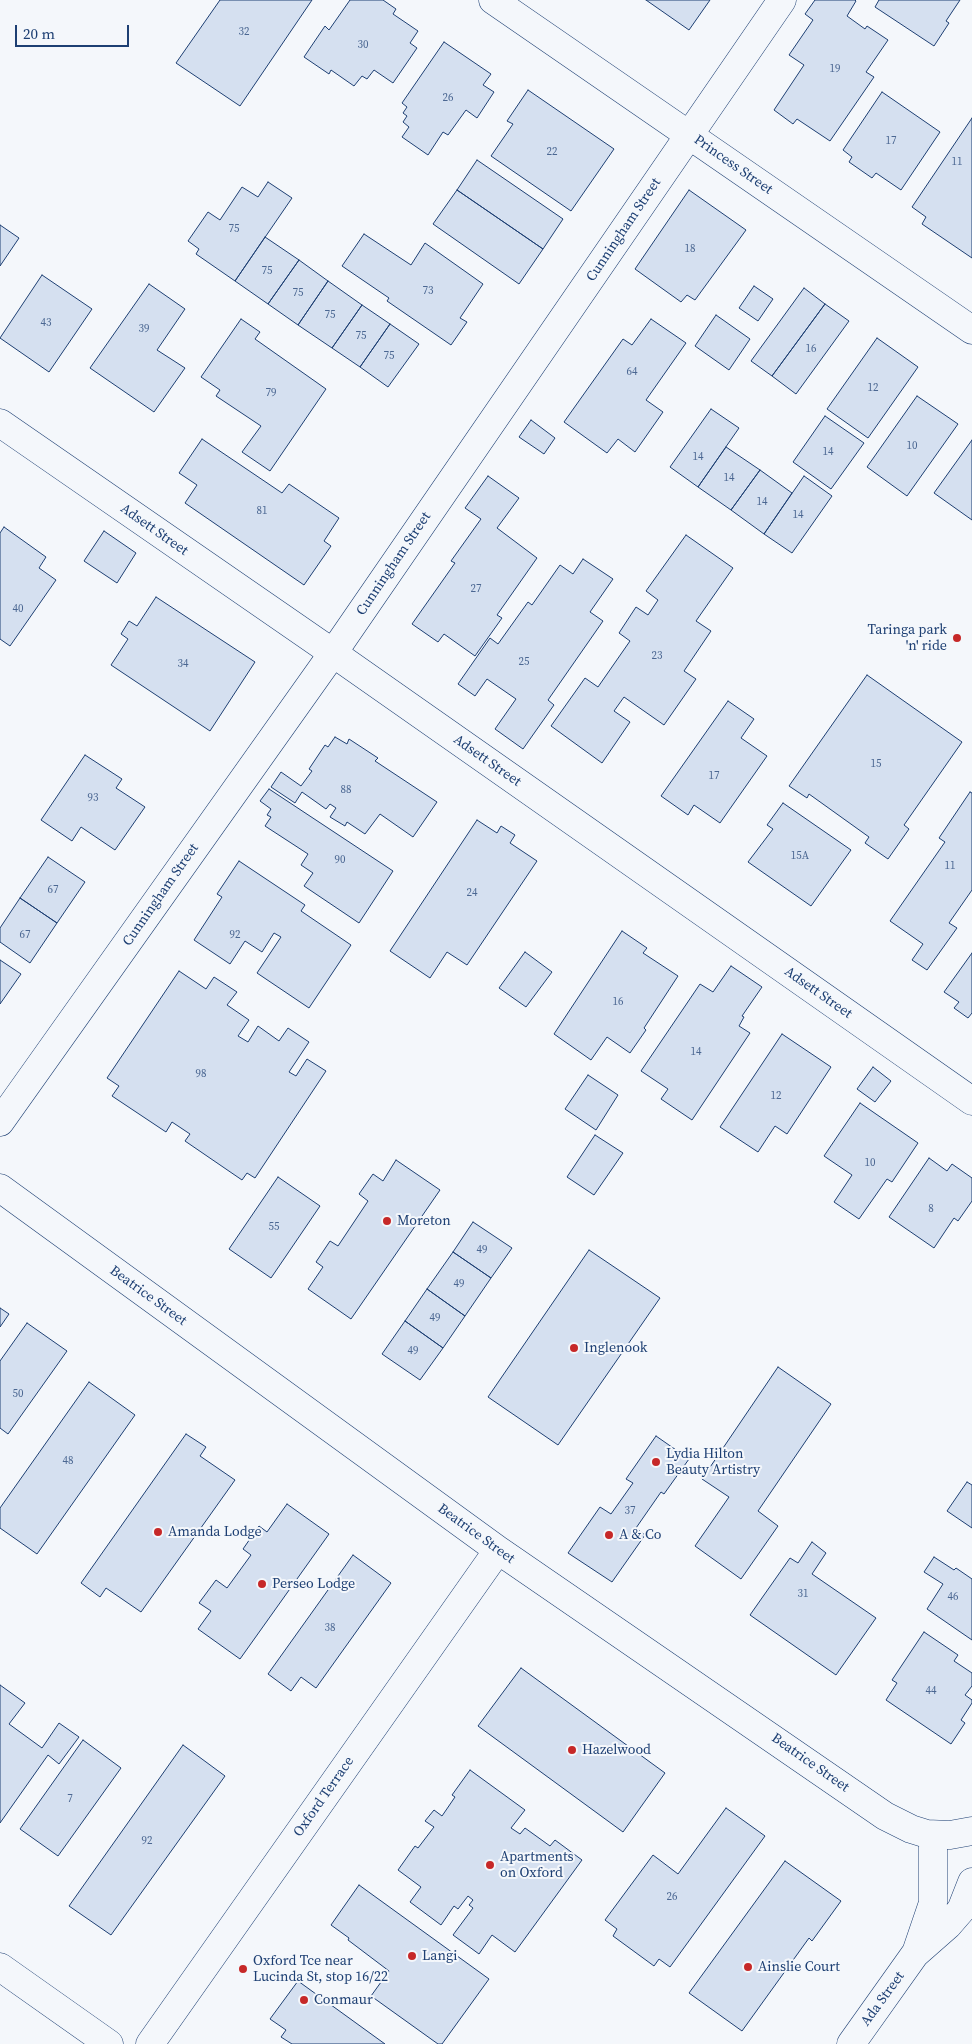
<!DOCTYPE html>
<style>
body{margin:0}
#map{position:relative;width:972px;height:2044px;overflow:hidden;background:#f4f7fb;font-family:"Source Serif 4",serif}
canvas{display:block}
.scale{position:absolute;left:15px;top:25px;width:114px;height:22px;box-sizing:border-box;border:2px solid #1d3f73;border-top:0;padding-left:6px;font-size:15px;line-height:18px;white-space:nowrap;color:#1d3f73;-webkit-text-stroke:4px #f4f7fb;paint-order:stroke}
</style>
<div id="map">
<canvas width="972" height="2044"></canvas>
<div class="scale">20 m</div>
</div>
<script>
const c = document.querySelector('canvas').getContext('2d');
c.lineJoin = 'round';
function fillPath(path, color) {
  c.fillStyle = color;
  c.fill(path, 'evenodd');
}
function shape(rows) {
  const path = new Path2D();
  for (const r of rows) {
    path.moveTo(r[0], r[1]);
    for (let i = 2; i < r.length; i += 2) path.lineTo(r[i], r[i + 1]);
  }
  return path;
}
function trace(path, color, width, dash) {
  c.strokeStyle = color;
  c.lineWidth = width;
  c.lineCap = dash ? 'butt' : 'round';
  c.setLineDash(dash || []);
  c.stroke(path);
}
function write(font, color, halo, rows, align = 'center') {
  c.font = font + ' "Source Serif 4",serif';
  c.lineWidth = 4;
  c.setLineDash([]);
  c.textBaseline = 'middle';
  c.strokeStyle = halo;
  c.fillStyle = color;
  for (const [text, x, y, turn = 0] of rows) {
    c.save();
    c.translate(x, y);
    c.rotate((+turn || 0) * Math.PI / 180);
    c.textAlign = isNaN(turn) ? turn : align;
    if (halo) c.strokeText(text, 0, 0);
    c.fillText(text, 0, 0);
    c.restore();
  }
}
const building = shape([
 [220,0,312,0,240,106,176,63,220,0],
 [350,0,383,0,396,9,393,14,418,31,410,43,417,48,393,83,374,70,367,79,362,76,354,86,331,70,329,74,304,57,325,26,329,30,350,0],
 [646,0,710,0,689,30,646,0],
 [815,0,855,0,856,1,847,16,865,29,867,26,888,40,866,72,874,77,830,141,797,119,793,124,774,110,804,65,789,55,813,20,805,14,815,0],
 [879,0,960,0,946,21,949,23,934,46,875,7,879,0],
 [444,42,491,74,483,85,494,92,477,118,466,110,448,135,443,132,428,155,402,137,409,127,403,122,407,116,403,113,407,107,402,103,444,42],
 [528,90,614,149,571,211,491,156,513,124,507,121,528,90],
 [882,92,940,132,901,190,876,173,872,178,849,162,852,157,843,150,882,92],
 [972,118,972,258,922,224,926,217,912,207,972,118],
 [477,160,563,219,543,249,457,190,477,160],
 [268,182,292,198,235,281,196,254,199,249,188,241,208,212,220,220,242,187,258,197,268,182],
 [457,190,543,249,519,284,433,224,457,190],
 [689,190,746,230,695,300,687,295,681,302,635,269,689,190],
 [0,225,19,238,0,266,0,225],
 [364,234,411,265,425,243,483,284,460,318,467,322,451,345,387,301,389,298,342,266,364,234],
 [265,237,299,260,268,304,235,281,265,237],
 [299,260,328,281,298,325,268,304,299,260],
 [42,275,92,309,49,372,0,338,42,275],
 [328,281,362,305,332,348,298,325,328,281],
 [149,284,185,309,157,350,185,368,154,412,90,368,149,284],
 [754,286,773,299,758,321,739,308,754,286],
 [804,288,825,304,772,376,751,361,804,288],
 [825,304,849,321,796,394,772,376,825,304],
 [362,305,390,324,360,367,332,348,362,305],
 [716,315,750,339,729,370,695,346,716,315],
 [241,319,260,332,255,339,326,389,270,471,242,452,261,426,216,396,220,390,201,377,241,319],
 [651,319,686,343,646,400,663,412,635,452,618,439,607,453,564,422,623,339,632,345,651,319],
 [390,324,419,344,388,387,360,367,390,324],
 [877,338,918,367,868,438,827,409,877,338],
 [917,396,958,424,907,496,867,467,917,396],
 [711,409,739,428,698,487,670,467,711,409],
 [825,416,864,443,831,489,793,462,825,416],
 [531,420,555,438,544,454,519,437,531,420],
 [202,439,282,493,289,484,339,518,324,541,331,546,304,585,185,503,197,485,179,473,202,439],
 [972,440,972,520,934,493,972,440],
 [726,447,760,470,731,510,698,487,726,447],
 [760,470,792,493,764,534,731,510,760,470],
 [488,476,519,498,497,528,537,558,497,615,502,618,475,656,444,634,438,642,412,624,455,563,451,561,481,519,465,508,488,476],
 [804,476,832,496,792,553,764,534,804,476],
 [4,527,46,557,39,568,56,580,10,646,0,639,0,533,4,527],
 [104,531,136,553,117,583,84,561,104,531],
 [686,535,733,568,696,621,711,631,684,671,696,679,664,725,624,697,614,711,630,722,602,763,551,726,585,678,598,687,630,641,619,633,636,607,648,615,658,600,646,591,686,535],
 [583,559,613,579,590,612,603,621,548,700,554,705,523,749,495,729,516,699,487,679,475,696,458,684,490,638,498,644,528,602,532,605,560,565,573,574,583,559],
 [156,597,255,662,210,731,111,665,128,639,121,634,129,621,137,626,156,597],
 [867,675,962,742,904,825,909,829,888,859,865,843,869,837,809,794,807,798,789,786,867,675],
 [728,701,754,719,741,738,767,756,720,823,694,805,688,815,661,796,728,701],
 [335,737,347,744,349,739,378,758,375,761,437,802,413,837,380,814,365,834,347,822,345,826,330,817,336,808,330,804,326,809,302,792,295,803,271,787,281,772,301,786,312,771,309,769,325,745,328,747,335,737],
 [85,755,122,779,116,788,145,807,115,850,81,827,72,841,41,820,85,755],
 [269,789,393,871,359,923,304,886,313,873,301,865,308,854,265,826,271,817,267,815,271,809,260,801,269,789],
 [970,792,972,793,972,890,949,923,957,928,927,970,912,960,923,944,890,921,945,842,939,838,970,792],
 [783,803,851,850,811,906,748,862,773,829,767,825,783,803],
 [477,820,497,833,501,826,515,835,510,843,537,861,467,965,447,952,430,978,390,951,477,820],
 [48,857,85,882,57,923,20,898,48,857],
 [239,861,305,905,301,911,351,945,309,1008,257,973,281,937,274,933,262,952,245,941,230,964,194,940,222,897,217,894,239,861],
 [20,898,57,923,30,963,0,942,0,928,20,898],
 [622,931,647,948,643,953,678,976,644,1028,646,1030,630,1053,607,1037,591,1060,554,1034,622,931],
 [525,952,552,972,526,1007,499,988,525,952],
 [972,953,972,1013,968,1018,954,1008,959,1002,944,992,972,953],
 [0,960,21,974,0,1004,0,960],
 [731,966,762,987,742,1016,744,1017,739,1026,750,1033,692,1120,661,1099,668,1089,641,1071,700,984,713,992,731,966],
 [179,971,206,989,214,977,237,992,227,1005,249,1020,238,1036,248,1042,258,1026,279,1041,288,1028,309,1042,289,1072,296,1076,307,1059,326,1071,255,1178,247,1173,242,1180,185,1141,190,1134,172,1122,166,1132,112,1096,119,1086,107,1078,179,971],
 [782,1034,831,1067,787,1134,775,1126,758,1152,720,1127,782,1034],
 [873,1067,891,1081,875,1102,857,1089,873,1067],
 [588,1075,618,1095,596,1130,565,1109,588,1075],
 [860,1103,918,1143,892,1182,887,1179,859,1219,834,1202,852,1175,824,1156,860,1103],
 [595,1135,623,1153,594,1195,567,1177,595,1135],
 [929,1158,947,1171,952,1164,972,1178,972,1201,958,1221,954,1218,934,1248,889,1217,929,1158],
 [396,1160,440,1190,351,1319,308,1289,323,1267,316,1262,330,1241,338,1246,368,1201,359,1194,373,1174,383,1181,396,1160],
 [278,1177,320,1206,271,1278,229,1249,278,1177],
 [473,1222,512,1248,491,1278,453,1252,473,1222],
 [589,1250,660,1298,558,1445,488,1397,589,1250],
 [453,1252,491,1278,465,1316,427,1289,453,1252],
 [427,1289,465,1316,443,1348,405,1321,427,1289],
 [0,1308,9,1314,0,1327,0,1308],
 [405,1321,443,1348,420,1380,382,1354,405,1321],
 [27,1323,67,1351,8,1434,0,1428,0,1361,27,1323],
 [778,1367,831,1404,758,1511,778,1526,741,1579,695,1546,729,1497,702,1479,778,1367],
 [89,1382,135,1415,37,1554,0,1528,0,1508,89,1382],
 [186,1434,206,1447,200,1456,235,1480,141,1612,106,1588,100,1597,81,1583,186,1434],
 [656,1436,689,1459,664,1494,661,1492,636,1528,645,1535,612,1582,568,1553,600,1507,611,1514,633,1483,626,1479,656,1436],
 [967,1482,972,1485,972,1528,947,1511,967,1482],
 [287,1504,329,1534,240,1659,198,1629,211,1611,199,1603,216,1580,227,1588,251,1555,243,1549,259,1526,267,1532,287,1504],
 [812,1542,826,1553,812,1574,876,1618,836,1675,750,1615,790,1558,798,1563,812,1542],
 [353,1555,391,1583,316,1688,301,1677,291,1691,268,1674,353,1555],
 [934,1557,954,1570,956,1568,972,1579,972,1640,927,1609,943,1584,924,1572,934,1557],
 [924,1632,958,1655,954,1661,972,1673,972,1686,965,1695,972,1700,972,1703,961,1720,965,1723,951,1744,886,1700,897,1683,892,1680,924,1632],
 [521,1668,665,1773,623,1832,478,1726,521,1668],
 [0,1685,25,1703,9,1724,42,1748,59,1723,79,1737,59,1764,48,1755,0,1823,0,1685],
 [83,1740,121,1768,58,1856,20,1829,83,1740],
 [183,1745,225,1776,111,1935,69,1906,183,1745],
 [470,1770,525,1810,511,1828,520,1834,525,1828,550,1846,555,1840,582,1860,515,1952,492,1935,479,1954,453,1935,473,1908,469,1905,473,1900,468,1896,458,1909,454,1906,441,1925,410,1902,421,1887,398,1870,415,1846,418,1848,434,1827,425,1821,434,1810,442,1816,455,1797,452,1795,470,1770],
 [726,1808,765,1836,670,1967,659,1959,654,1966,613,1936,617,1929,605,1920,653,1855,678,1874,726,1808],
 [785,1861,841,1901,812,1941,809,1938,742,2031,689,1993,785,1861],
 [359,1885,489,1979,442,2044,438,2044,371,1996,389,1971,348,1940,349,1938,331,1925,359,1885],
 [298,1981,385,2044,292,2044,281,2037,286,2030,270,2019,298,1981]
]);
const minor = shape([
 [493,0,972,330],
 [0,423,333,653,972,1101],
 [0,1122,333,653,782,0],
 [0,1188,498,1550,885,1816,911,1829,927,1834,950,1835,972,1831],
 [917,1950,933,1903,933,1835],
 [0,1967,109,2044],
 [150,2044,498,1550],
 [851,2044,915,1954,948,1925,961,1910,972,1882]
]);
const markers = [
 [957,638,5,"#c62828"],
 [387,1221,5,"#c62828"],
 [574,1348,5,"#c62828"],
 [656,1462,5,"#c62828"],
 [158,1532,5,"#c62828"],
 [609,1535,5,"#c62828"],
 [262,1584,5,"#c62828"],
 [572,1750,5,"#c62828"],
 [490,1865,5,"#c62828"],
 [412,1956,5,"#c62828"],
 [748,1967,5,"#c62828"],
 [243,1969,5,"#c62828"],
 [304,2000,5,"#c62828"]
];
const numberNames = [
 ["32",244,32],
 ["30",363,45],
 ["19",835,69],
 ["26",448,98],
 ["17",891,141],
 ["22",552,152],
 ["11",957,162],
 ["75",234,229],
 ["18",690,249],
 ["75",267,271],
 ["73",428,291],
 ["75",298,293],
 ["75",330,315],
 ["43",46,323],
 ["39",144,329],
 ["75",361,336],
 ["16",811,349],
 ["75",389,356],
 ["64",632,372],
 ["12",873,388],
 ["79",271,393],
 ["10",912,446],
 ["14",828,452],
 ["14",698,457],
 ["14",729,478],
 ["14",762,502],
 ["81",262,511],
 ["14",798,515],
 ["27",476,589],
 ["40",18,609],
 ["23",657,656],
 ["25",524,662],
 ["34",183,664],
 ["15",876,764],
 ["17",714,776],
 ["88",346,790],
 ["93",93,798],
 ["15A",800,856],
 ["90",340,860],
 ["11",950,866],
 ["67",53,890],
 ["24",472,893],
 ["67",25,935],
 ["92",235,935],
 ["16",618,1002],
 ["14",696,1052],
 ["98",201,1074],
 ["12",776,1096],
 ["10",870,1163],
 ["8",931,1209],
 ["55",274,1227],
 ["49",482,1250],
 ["49",459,1284],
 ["49",435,1318],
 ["49",413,1351],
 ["50",18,1394],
 ["48",68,1461],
 ["37",630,1511],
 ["31",803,1594],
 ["46",953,1597],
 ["38",330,1628],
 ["44",931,1691],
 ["7",70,1799],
 ["92",147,1841],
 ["26",672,1897]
];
const streetNames = [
 ["Princess Street",733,165,35],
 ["Cunningham Street",624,230,-56],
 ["Adsett Street",154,530,35],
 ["Cunningham Street",394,564,-56],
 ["Adsett Street",487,761,35],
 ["Cunningham Street",161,895,-55],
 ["Adsett Street",818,993,35],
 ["Beatrice Street",148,1296,36],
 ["Beatrice Street",476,1534,36],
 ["Beatrice Street",810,1763,35],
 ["Oxford Terrace",324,1797,-55],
 ["Ada Street",883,1999,-54]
];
const poiNames = [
 ["Taringa park",947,630,"right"],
 ["'n' ride",947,646,"right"],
 ["Moreton",397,1221],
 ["Inglenook",584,1348],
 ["Lydia Hilton",666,1454],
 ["Beauty Artistry",666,1470],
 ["Amanda Lodge",168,1532],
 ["A & Co",619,1535],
 ["Perseo Lodge",272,1584],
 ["Hazelwood",582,1750],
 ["Apartments",500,1857],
 ["on Oxford",500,1873],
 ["Langi",422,1956],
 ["Oxford Tce near",253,1961],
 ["Lucinda St, stop 16/22",253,1977],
 ["Ainslie Court",758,1967],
 ["Conmaur",314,2000]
];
fillPath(building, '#d5e0f0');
trace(building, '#1d3f73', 1);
trace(minor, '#1d3f73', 29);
trace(minor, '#f4f7fb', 28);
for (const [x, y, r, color] of markers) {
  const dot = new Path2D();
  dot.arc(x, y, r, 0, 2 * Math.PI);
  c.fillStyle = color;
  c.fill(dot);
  trace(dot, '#f4f7fb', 2);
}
write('11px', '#4b6792', null, numberNames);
write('14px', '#1d3f73', '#f4f7fb', streetNames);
write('14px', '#1d3f73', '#f4f7fb', poiNames, 'left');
</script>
